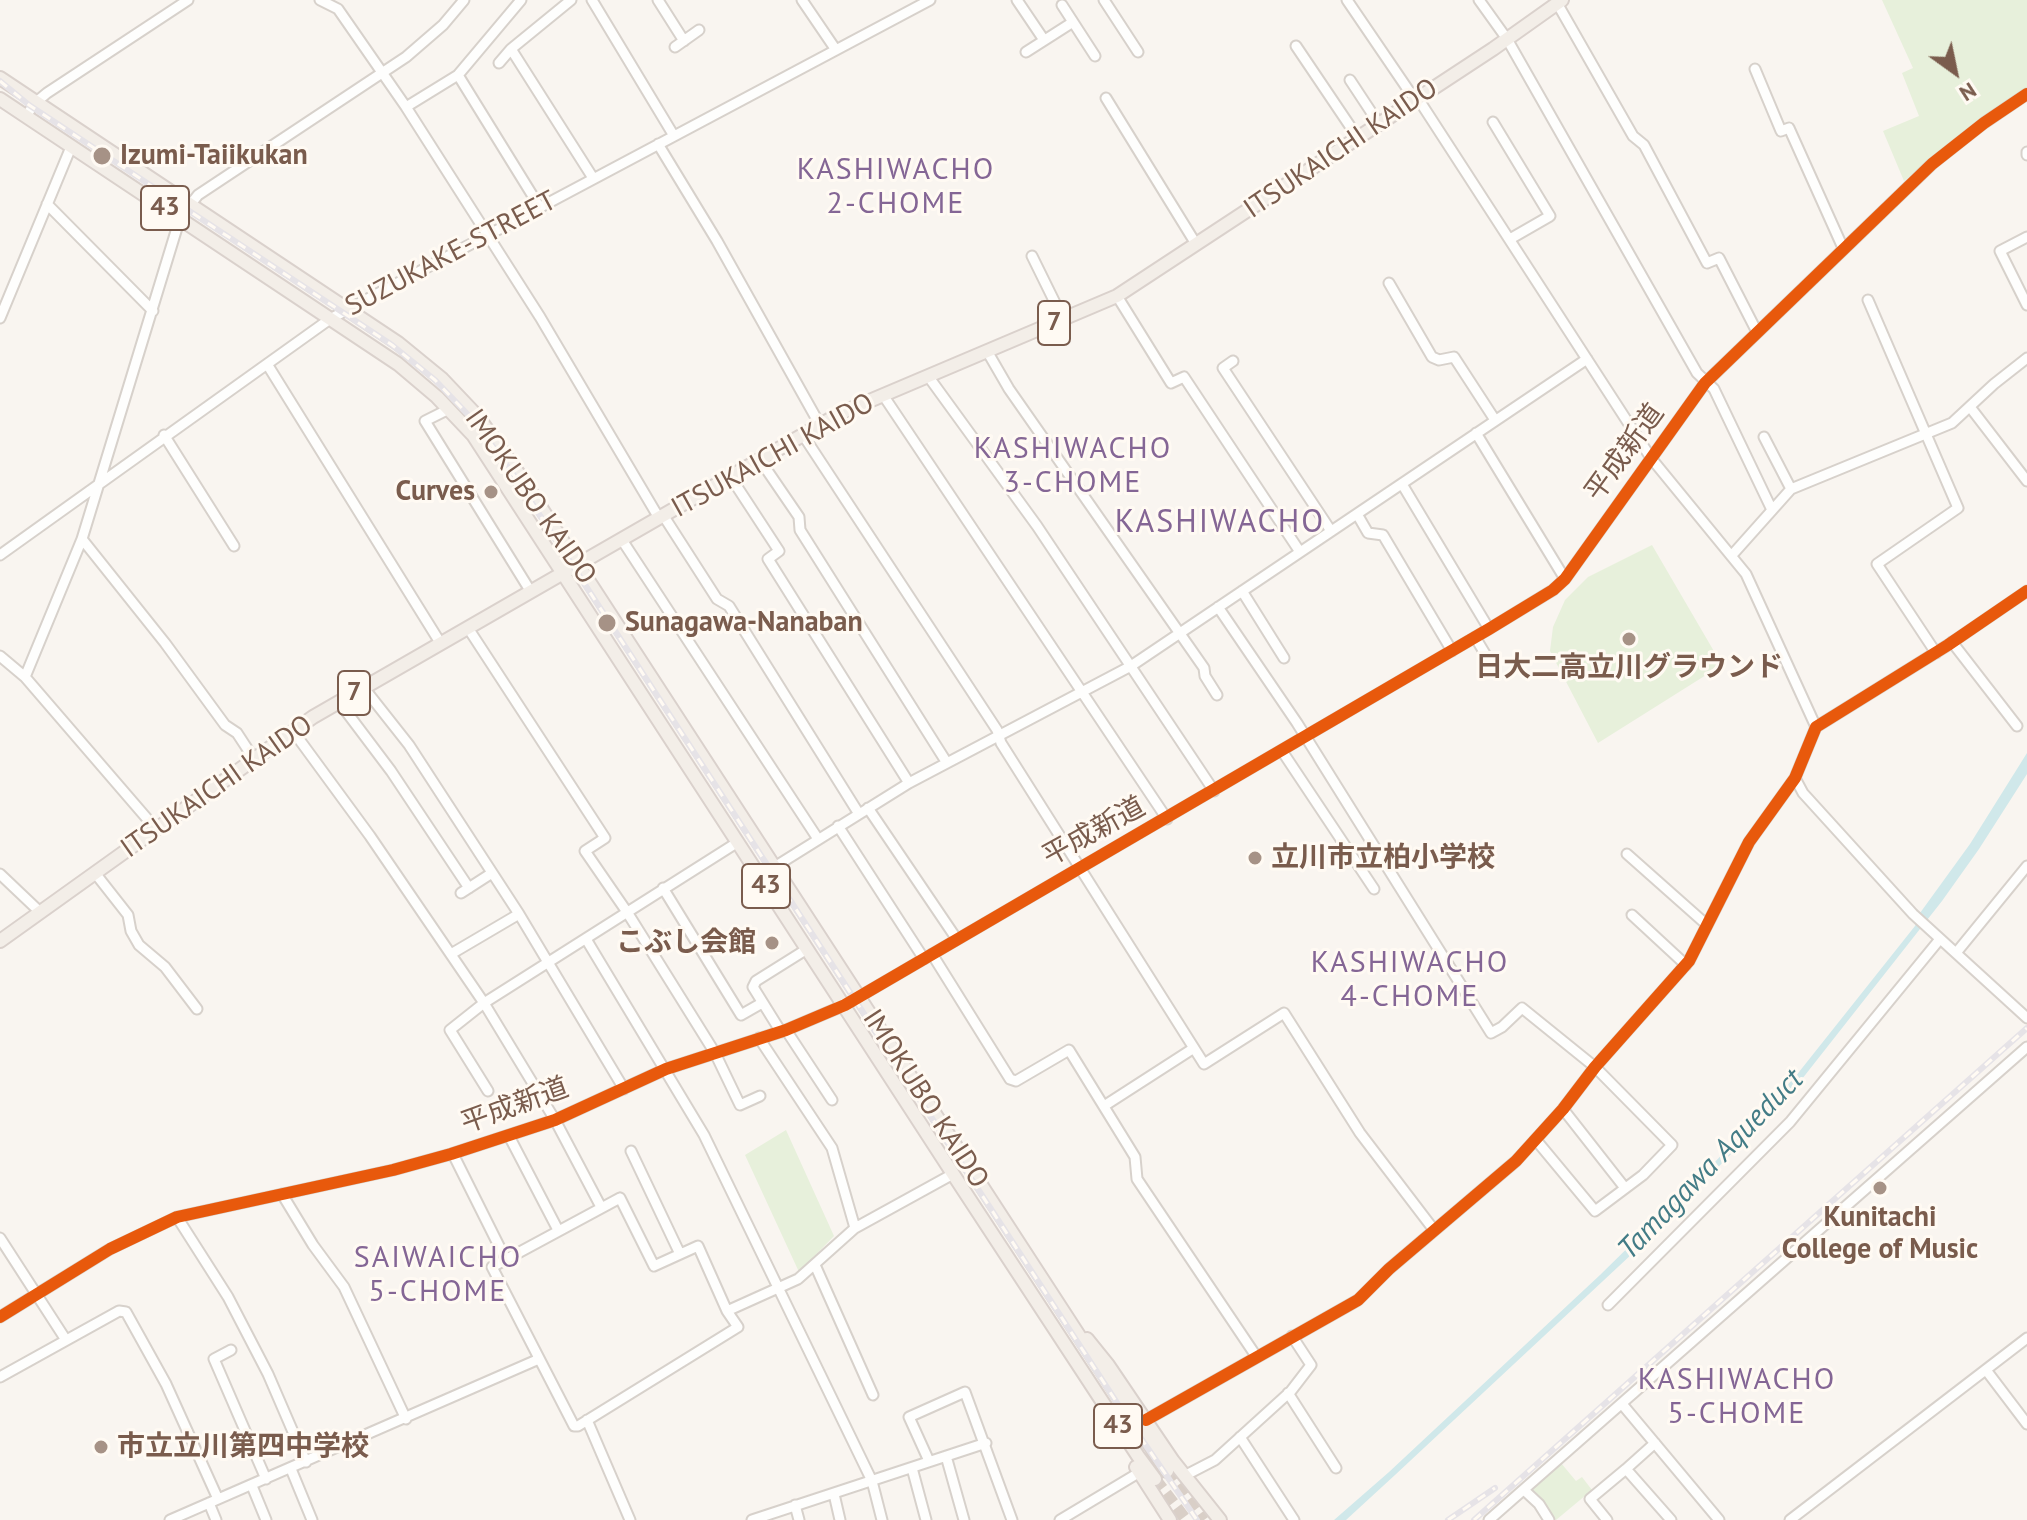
<!DOCTYPE html>
<meta charset="utf-8">
<style>
body{margin:0}
#map{position:relative;width:2027px;height:1520px;overflow:hidden;background:#f9f5f0;font-family:"PT Sans",sans-serif}
canvas{display:block}
.north{position:absolute;left:1915px;top:32px;width:80px;height:80px;-webkit-text-stroke:6px #fffaf3;paint-order:stroke;rotate:147deg;font-size:22px;font-weight:700;line-height:32px;text-align:center;color:#7a5c4d}
.north::after{content:'';display:block;margin:auto;width:28px;height:36px;background:#7a5c4d;clip-path:polygon(50% 0,100% 100%,50% 72%,0 100%)}
</style>
<div id="map">
<canvas width="2027" height="1520"></canvas>
<div class="north">N</div>
</div>
<script>
const c = document.querySelector('canvas').getContext('2d');
c.lineJoin = 'round';
function fillPath(path, color) {
  c.fillStyle = color;
  c.fill(path, 'evenodd');
}
function shape(rows) {
  const path = new Path2D();
  for (const r of rows) {
    path.moveTo(r[0], r[1]);
    for (let i = 2; i < r.length; i += 2) path.lineTo(r[i], r[i + 1]);
  }
  return path;
}
function trace(path, color, width, dash) {
  c.strokeStyle = color;
  c.lineWidth = width;
  c.lineCap = dash ? 'butt' : 'round';
  c.setLineDash(dash || []);
  c.stroke(path);
}
function write(font, color, halo, rows, align = 'center') {
  c.font = font + ' "PT Sans","Noto Sans JP",sans-serif';
  c.lineWidth = 6;
  c.setLineDash([]);
  c.textBaseline = 'middle';
  c.strokeStyle = halo;
  c.fillStyle = color;
  for (const [text, x, y, turn = 0] of rows) {
    c.save();
    c.translate(x, y);
    c.rotate((+turn || 0) * Math.PI / 180);
    c.textAlign = isNaN(turn) ? turn : align;
    if (halo) c.strokeText(text, 0, 0);
    c.fillText(text, 0, 0);
    c.restore();
  }
}
const green = shape([
 [1882,0,2027,0,2027,88,1974,123,1904,181,1883,131,1919,116,1902,73,1913,68],
 [1652,545,1722,665,1598,743,1550,651,1553,627,1565,600,1588,577],
 [786,1130,834,1236,799,1272,745,1155],
 [1561,1463,1576,1481,1582,1477,1592,1490,1556,1520,1544,1501,1531,1489]
]);
const water = shape([
 [2027,753,2027,774,1979,849,1942,901,1802,1079,1774,1110,1648,1239,1395,1475,1346,1520,1334,1520,1389,1472,1600,1275,1714,1163,1795,1077,1915,926,1920,913,1970,844]
]);
const majorTunnel = shape([
 [1167,1471,1204,1520],
 [1155,1479,1186,1520]
]);
const minor = shape([
 [320,0,338,9,406,107,540,317,659,518],
 [592,0,674,136],
 [658,0,684,41],
 [802,0,836,50],
 [1017,0,1044,40],
 [1104,0,1138,52],
 [1347,0,1411,94,1417,97,1651,458,1746,574,1816,727],
 [1479,0,1507,39,1697,373,1714,389,1772,510],
 [1557,3,1633,136,1644,145,1707,263,1719,258,1757,332],
 [1062,5,1095,56],
 [1296,46,1358,138],
 [675,47,699,30],
 [511,49,593,178],
 [1026,52,1073,22],
 [499,63,511,49,571,0],
 [1755,69,1781,131,1789,128,1843,248],
 [458,75,539,206],
 [1350,80,1379,124],
 [1106,98,1196,244],
 [406,107,458,75,521,0],
 [26,116,35,103,47,93,188,0],
 [1493,122,1550,216,1510,239],
 [658,144,717,241,820,425],
 [2027,152,2027,155],
 [47,204,153,311],
 [2027,237,2000,251,2027,305],
 [1032,256,1063,319],
 [1389,283,1432,357,1439,360,1454,357,1495,420],
 [1117,296,1171,383,1184,377,1300,552],
 [1868,300,1958,508,1877,564,1936,653],
 [0,318,71,147],
 [987,351,1009,389,1204,668,1205,676,1217,695],
 [1233,361,1223,368,1331,531],
 [267,364,441,644],
 [928,376,1037,526,1214,791],
 [883,395,1167,819],
 [1970,407,2027,481],
 [449,409,425,421,531,592],
 [1476,433,1565,579],
 [164,435,234,546],
 [803,435,997,730,1001,743,1204,1064,1284,1013,1360,1133,1434,1230],
 [1764,437,1791,489],
 [760,460,799,517,800,530,947,763],
 [730,476,779,551,768,559,909,783],
 [1402,484,1489,629],
 [1357,514,1368,533,1383,535,1452,651],
 [663,515,717,599,729,606,859,814],
 [82,539,180,218,198,195,406,57,443,25,464,0],
 [622,540,818,839],
 [1733,554,1791,489,1952,423,1994,384,2027,358],
 [0,555,330,319,930,0],
 [1242,591,1284,658],
 [1218,607,1297,723,1491,1033,1502,1027,1522,1008,1595,1067,1672,1145,1643,1175,1595,1211,1536,1140],
 [468,628,605,838,585,851,627,912,715,1053,740,1105,760,1096],
 [1475,637,1490,662],
 [1952,642,2017,726],
 [0,656,25,677,156,829],
 [25,677,82,539,165,643,225,725,237,733,254,759],
 [364,688,409,745,519,914,624,1089],
 [339,702,391,771,469,888],
 [293,731,370,836,484,1003,555,1120,601,1207],
 [1282,751,1374,889],
 [1795,778,1803,793,1913,914,2027,1018],
 [868,808,956,938],
 [838,826,924,959],
 [1627,854,1707,925],
 [95,873,128,915,131,931,139,945,165,967,197,1009],
 [0,874,40,912],
 [760,876,909,783,1131,666,1587,359],
 [663,888,741,1015,762,1003],
 [461,893,492,873],
 [1632,915,1686,965],
 [586,939,704,1135,872,1481,882,1520],
 [1956,953,2027,866],
 [451,954,519,914],
 [932,954,1010,1079,1016,1081,1069,1050,1135,1157,1137,1179,1256,1356],
 [786,1030,832,1100],
 [781,1032,753,987,756,981,807,949],
 [759,1038,832,1148,855,1228],
 [488,1091,450,1030,484,1003,738,842],
 [1104,1106,1194,1048],
 [1563,1109,1625,1188],
 [509,1136,558,1230],
 [631,1151,680,1254],
 [453,1154,506,1260],
 [282,1194,313,1245,344,1287,406,1419],
 [620,1198,654,1266,698,1246,727,1311,738,1327,578,1426,574,1426,492,1267,620,1198],
 [177,1217,228,1297,268,1374,306,1462],
 [0,1238,66,1340],
 [815,1265,873,1395],
 [1608,1305,1790,1122,1940,939],
 [727,1311,798,1279,855,1228,953,1174],
 [0,1317,110,1249,177,1217,393,1170,451,1154,555,1120,666,1069,786,1030,845,1005,1489,629,1553,590,1565,579,1705,383,1932,164,1984,123,2027,94],
 [231,1350,214,1359,266,1479],
 [1986,1370,2027,1424],
 [0,1377,119,1311,126,1312,166,1384,218,1499],
 [1288,1393,1336,1468],
 [1622,1404,1719,1520],
 [587,1420,630,1520],
 [1146,1420,1358,1300,1389,1269,1516,1161,1563,1109,1595,1067,1689,961,1749,842,1795,778,1816,727,1948,645,2027,591],
 [1240,1437,1294,1520],
 [1655,1443,1626,1469,1671,1520],
 [946,1456,964,1520],
 [929,1461,909,1417,965,1392,1012,1520],
 [912,1468,926,1520],
 [291,1469,312,1520],
 [1186,1475,1215,1460,1291,1391,1311,1365,1292,1336],
 [252,1486,266,1520],
 [1524,1490,1539,1504,1549,1520],
 [834,1494,840,1520],
 [209,1503,216,1520],
 [795,1505,799,1520],
 [170,1520,539,1359],
 [752,1520,986,1443],
 [1060,1520,1140,1472],
 [1489,1520,2027,1047],
 [1607,1520,1590,1499,1626,1469],
 [1790,1520,2027,1338]
]);
const major = shape([
 [0,78,398,343,442,379,478,417,523,480,1167,1471],
 [0,99,398,364,437,397,473,435,953,1174,1138,1456,1155,1479],
 [0,941,313,717,841,413,1117,296,1493,49,1562,0],
 [1087,1339,1108,1365,1173,1461,1220,1520],
 [1136,1467,1170,1520]
]);
const rail = shape([
 [0,81,29,105,392,345,435,380,475,422,513,474,1123,1412,1197,1520],
 [1448,1520,1495,1488],
 [1474,1520,2027,1028]
]);
const cycleway = shape([
 [0,1317,110,1249,177,1217,393,1170,451,1154,555,1120,666,1069,786,1030,845,1005,1489,629,1553,590,1565,579,1705,383,1932,164,1984,123,2027,94],
 [1146,1420,1358,1300,1389,1269,1516,1161,1563,1109,1595,1067,1689,961,1749,842,1795,778,1816,727,1948,645,2027,591]
]);
const markers = [
 [102,156,10,"#a69286"],
 [491,492,8,"#a69286"],
 [607,623,10,"#a69286"],
 [1629,639,8,"#a69286"],
 [1255,858,8,"#a69286"],
 [772,943,8,"#a69286"],
 [1880,1188,8,"#a69286"],
 [101,1447,8,"#a69286"]
];
const shields = [
 [165,208,48],
 [1054,323,32],
 [354,693,32],
 [766,886,48],
 [1118,1426,48]
];
const shieldNames = [
 ["43",165,208],
 ["7",1054,323],
 ["7",354,693],
 ["43",766,886],
 ["43",1118,1426]
];
const streetNames = [
 ["ITSUKAICHI KAIDO",1341,149,-34],
 ["SUZUKAKE-STREET",451,254,-28],
 ["平成新道",1625,453,-54],
 ["ITSUKAICHI KAIDO",773,456,-29],
 ["IMOKUBO KAIDO",530,497,55],
 ["ITSUKAICHI KAIDO",217,787,-35],
 ["平成新道",1094,832,-29],
 ["IMOKUBO KAIDO",925,1099,57],
 ["平成新道",515,1106,-20]
];
const poiNames = [
 ["Izumi-Taiikukan",120,156],
 ["Curves",475,492,"right"],
 ["Sunagawa-Nanaban",625,623],
 ["日大二高立川グラウンド",1629,668,"center"],
 ["立川市立柏小学校",1271,858],
 ["こぶし会館",756,943,"right"],
 ["Kunitachi",1880,1218,"center"],
 ["College of Music",1880,1250,"center"],
 ["市立立川第四中学校",117,1447]
];
const neighbourhoodNames = [
 ["KASHIWACHO",896,170],
 ["2-CHOME",896,204],
 ["KASHIWACHO",1073,449],
 ["3-CHOME",1073,483],
 ["KASHIWACHO",1410,963],
 ["4-CHOME",1410,997],
 ["SAIWAICHO",438,1258],
 ["5-CHOME",438,1292],
 ["KASHIWACHO",1737,1380],
 ["5-CHOME",1737,1414]
];
const waterNames = [
 ["Tamagawa Aqueduct",1711,1165,-46]
];
const quarterNames = [
 ["KASHIWACHO",1220,523]
];
fillPath(green, '#e7f0db');
fillPath(water, '#d0e8ea');
trace(majorTunnel, '#d9cfc7', 12, [12, 6]);
trace(minor, '#d7d1cb', 13);
trace(major, '#dad1cc', 16);
trace(minor, '#fefefd', 9);
trace(major, '#f3eee8', 12);
trace(rail, '#e6e3e7', 6);
trace(rail, '#fffaf3', 3, [9]);
trace(cycleway, '#e8590c', 12);
for (const [x, y, r, color] of markers) {
  const dot = new Path2D();
  dot.arc(x, y, r, 0, 2 * Math.PI);
  c.fillStyle = color;
  c.fill(dot);
  trace(dot, '#fffaf3', 3);
}
for (const [x, y, w] of shields) {
  const box = new Path2D();
  box.roundRect(x - w / 2, y - 22, w, 44, 6);
  c.fillStyle = '#fffaf3';
  c.fill(box);
  trace(box, '#7a5c4d', 2);
}
write('bold 26px', '#7a5c4d', null, shieldNames);
write('28px', '#7a5c4d', '#fffaf3', streetNames);
write('bold 28px', '#7a5c4d', '#fffaf3', poiNames, 'left');
c.letterSpacing = '2px';
write('30px', '#846695', '#fffaf3', neighbourhoodNames);
c.letterSpacing = '0px';
write('italic 30px', '#437c86', '#fffaf3', waterNames);
c.letterSpacing = '2px';
write('32px', '#846695', '#fffaf3', quarterNames);
c.letterSpacing = '0px';
</script>
